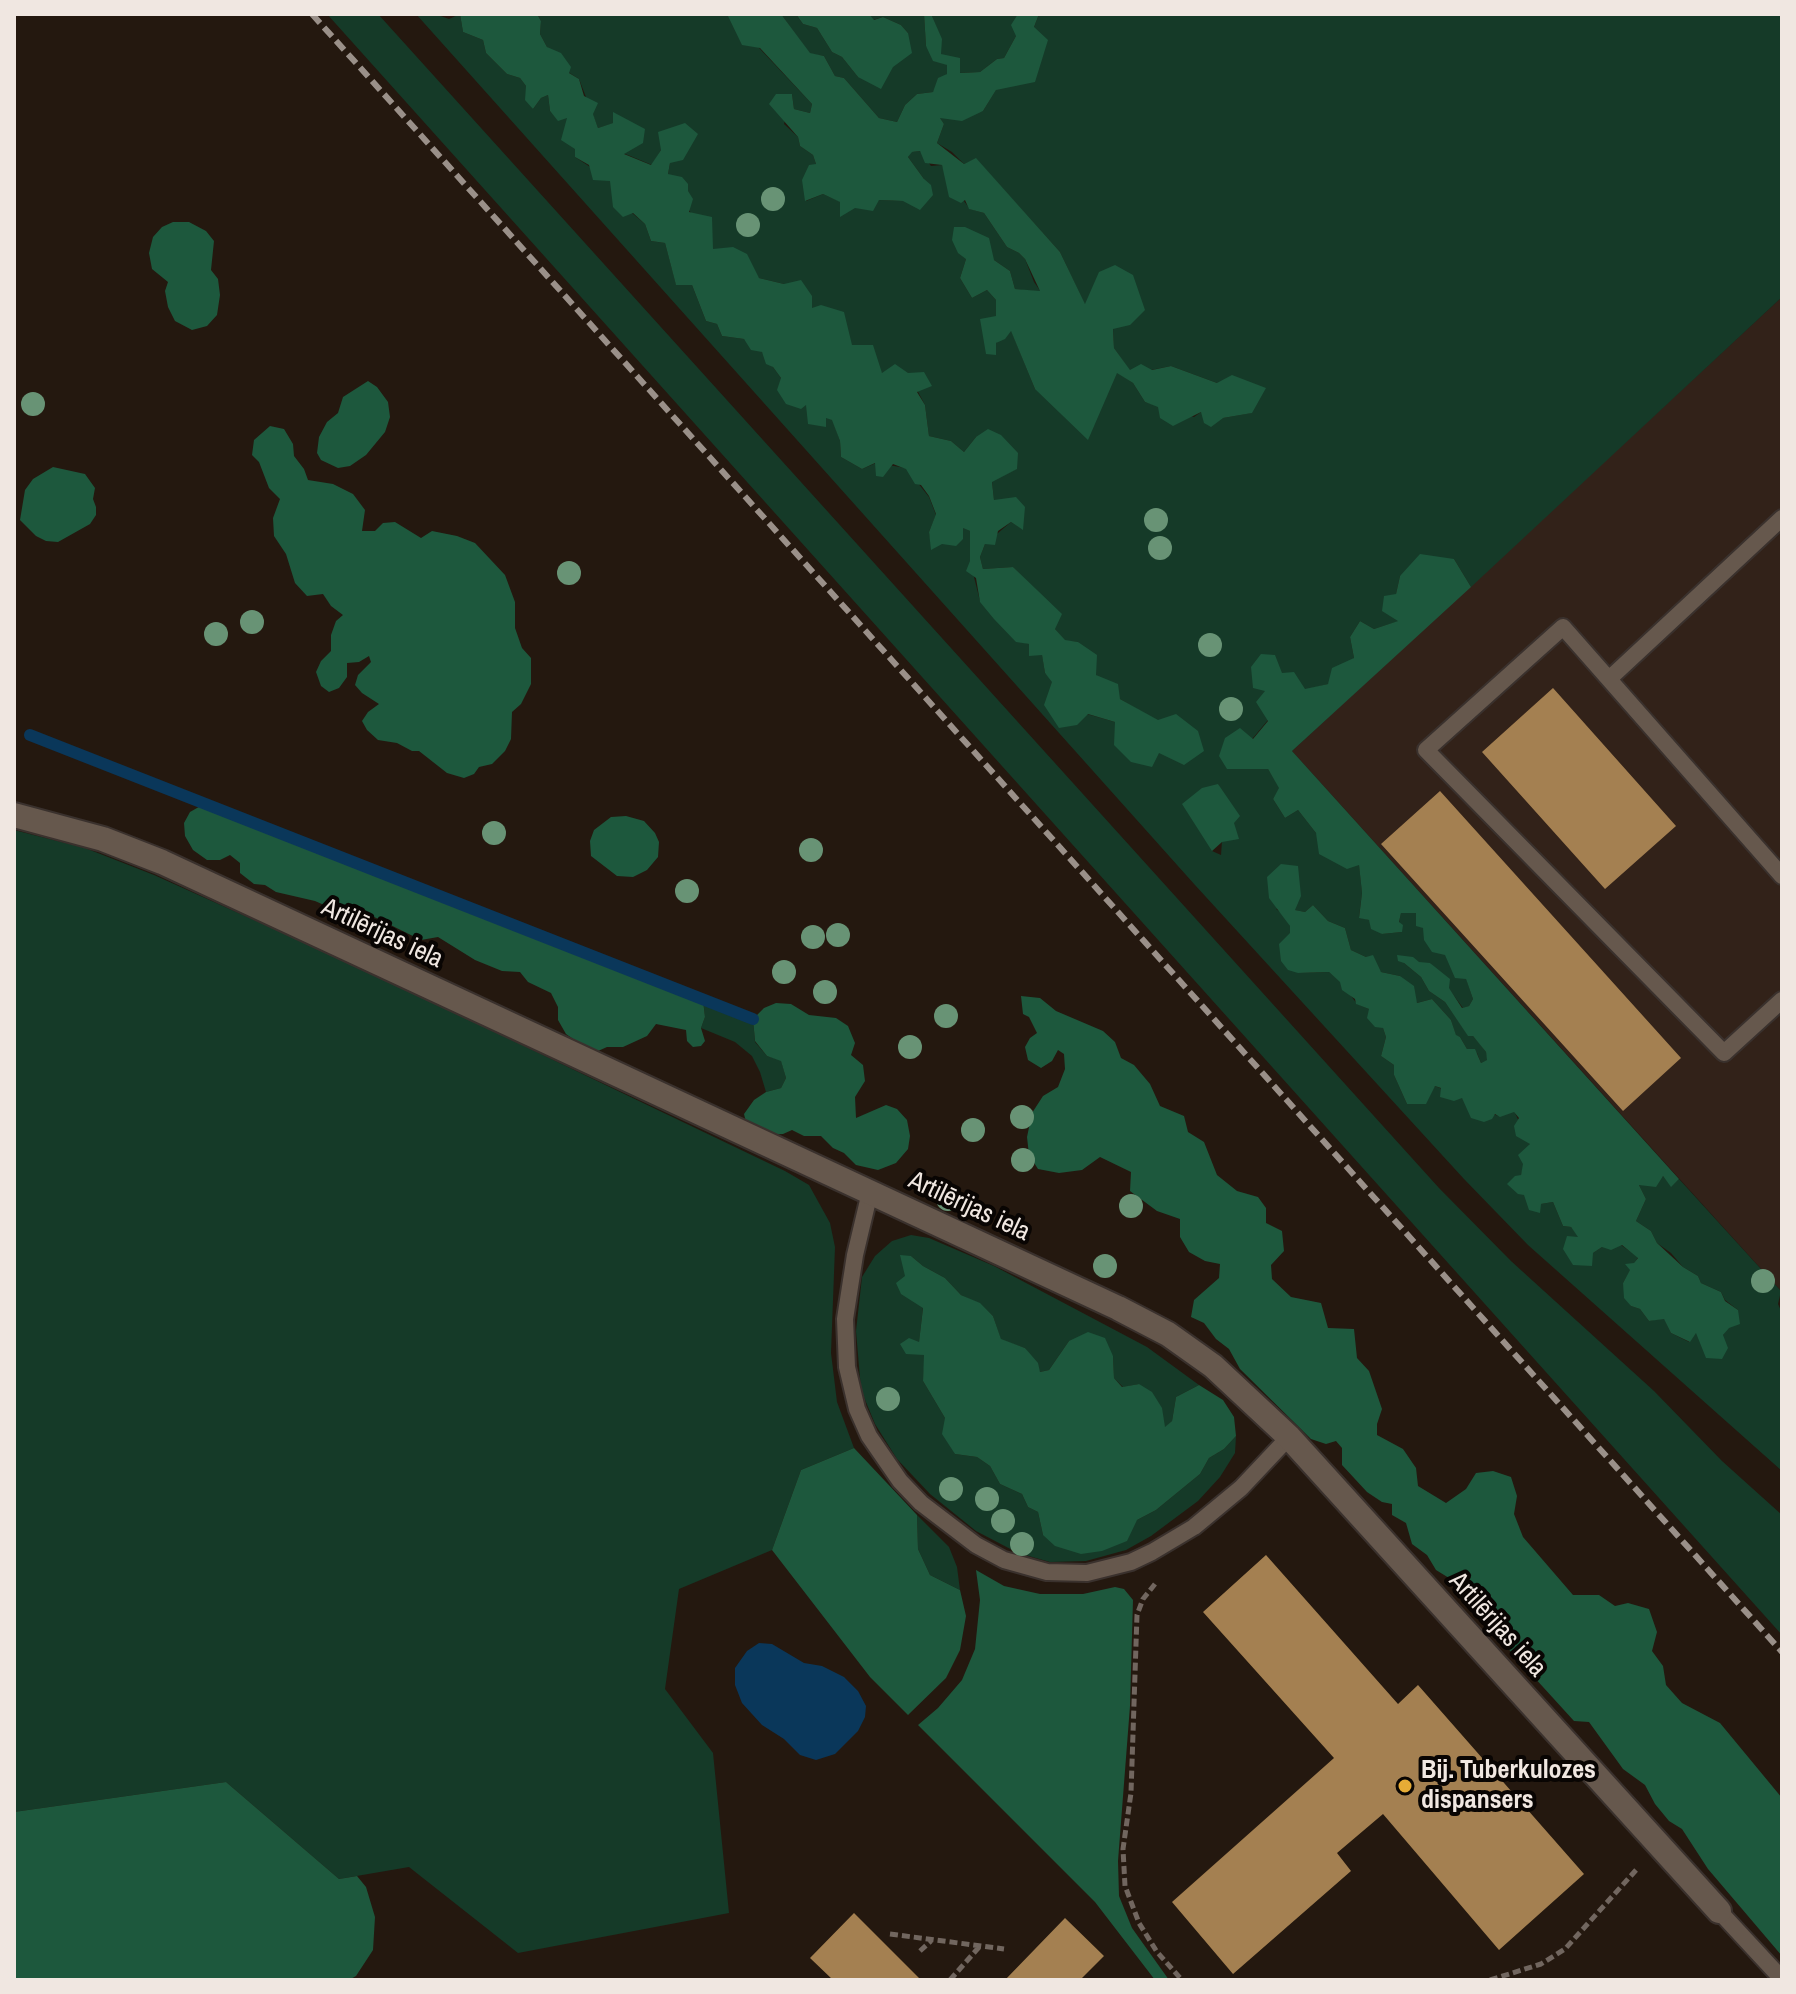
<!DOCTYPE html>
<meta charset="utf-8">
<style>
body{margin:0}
#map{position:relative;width:1796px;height:1994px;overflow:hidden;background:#24180f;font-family:"Archivo Narrow",sans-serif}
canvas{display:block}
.frame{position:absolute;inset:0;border:16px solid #f0e7e1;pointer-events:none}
</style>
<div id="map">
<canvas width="1796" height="1994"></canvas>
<div class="frame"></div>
</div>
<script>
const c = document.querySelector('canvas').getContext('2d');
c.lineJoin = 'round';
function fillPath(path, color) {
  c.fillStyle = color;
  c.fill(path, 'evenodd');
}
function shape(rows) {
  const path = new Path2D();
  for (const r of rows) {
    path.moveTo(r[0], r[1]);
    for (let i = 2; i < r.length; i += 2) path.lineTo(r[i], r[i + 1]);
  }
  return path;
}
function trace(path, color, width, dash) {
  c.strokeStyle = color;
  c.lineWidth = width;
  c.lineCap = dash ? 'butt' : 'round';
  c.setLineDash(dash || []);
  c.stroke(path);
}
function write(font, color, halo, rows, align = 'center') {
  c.font = font + ' "Archivo Narrow",sans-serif';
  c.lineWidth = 8;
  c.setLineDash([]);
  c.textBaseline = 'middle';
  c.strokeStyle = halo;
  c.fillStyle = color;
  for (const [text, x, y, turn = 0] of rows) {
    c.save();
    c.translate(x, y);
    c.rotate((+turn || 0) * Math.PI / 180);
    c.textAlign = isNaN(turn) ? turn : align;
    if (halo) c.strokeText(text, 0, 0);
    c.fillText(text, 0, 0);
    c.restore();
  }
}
const industrial = shape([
 [1782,297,1782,1292,1292,751]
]);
const green = shape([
 [327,14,378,14,1439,1188,1511,1261,1654,1391,1722,1461,1782,1515,1782,1635],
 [416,14,435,14,449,19,460,14,463,32,483,40,486,53,507,74,520,78,526,86,533,109,541,98,548,95,550,111,558,120,567,117,576,149,575,157,610,180,632,213,645,224,651,241,665,243,676,284,692,285,706,321,717,324,722,336,744,339,762,352,781,378,826,426,826,417,833,420,840,441,841,457,862,469,876,463,906,468,929,497,936,515,929,532,932,549,962,527,970,531,970,561,980,601,1016,641,1030,644,1042,654,1045,673,1087,714,1115,722,1158,721,1120,699,1096,675,1078,642,1065,641,1055,629,1032,587,1013,567,983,569,980,557,985,544,1011,522,1022,529,994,501,992,481,1016,469,976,437,964,452,951,441,929,436,925,405,908,373,882,373,784,284,759,278,712,249,668,174,670,163,661,150,652,165,623,153,613,113,614,123,598,128,579,79,568,72,547,47,540,34,541,21,537,14,727,14,812,104,810,113,794,109,792,94,784,124,798,137,800,146,813,155,816,164,806,201,823,194,855,208,879,200,903,201,924,179,908,157,911,152,920,151,931,166,942,165,947,179,970,209,984,213,1007,247,1019,253,1025,259,1034,282,1041,292,1015,289,1010,271,994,260,966,259,960,278,972,298,987,290,996,300,996,343,1011,330,1035,389,1117,372,1133,383,1145,402,1194,417,1201,412,1223,418,1251,413,1217,383,1171,366,1151,370,1130,371,1114,348,1113,328,1085,305,1060,252,976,159,964,164,952,152,937,143,944,124,939,117,983,111,1034,27,1039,14,1782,14,1782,297,1471,587,1454,559,1400,576,1396,594,1399,621,1374,629,1360,621,1350,637,1354,658,1328,684,1305,690,1265,690,1268,720,1227,769,1268,769,1280,788,1273,799,1285,818,1298,810,1316,833,1359,864,1362,893,1359,917,1369,920,1382,934,1402,932,1399,923,1401,912,1416,913,1423,928,1466,978,1473,999,1469,1006,1463,1008,1430,963,1404,963,1421,977,1429,991,1445,1002,1468,1035,1473,1036,1480,1044,1486,1052,1488,1060,1481,1063,1477,1053,1467,1049,1460,1037,1456,1036,1451,1020,1432,999,1417,1003,1400,976,1381,972,1366,957,1351,950,1345,928,1328,921,1313,905,1305,912,1294,910,1297,900,1276,909,1286,916,1290,926,1298,973,1329,972,1341,982,1357,1004,1369,1009,1383,1028,1386,1037,1381,1056,1394,1065,1394,1075,1407,1104,1435,1086,1462,1097,1468,1109,1500,1116,1514,1111,1530,1144,1521,1175,1524,1194,1541,1204,1553,1202,1563,1226,1571,1227,1593,1253,1602,1247,1621,1245,1638,1257,1623,1283,1631,1306,1640,1309,1649,1321,1664,1318,1671,1333,1689,1342,1696,1332,1723,1335,1738,1310,1725,1300,1721,1292,1701,1283,1698,1276,1683,1267,1671,1253,1657,1243,1651,1231,1636,1221,1646,1199,1639,1185,1663,1176,1671,1186,1679,1179,1781,1291,1778,1304,1782,1313,1782,1471,1528,1245,1464,1179,1195,885],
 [1218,784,1238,838,1222,841,1221,855,1212,851],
 [781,14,796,14,803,24,817,28,832,52,842,57,858,77,908,33,901,25,883,17,873,20,869,14,924,14,926,46,947,65,947,74,933,92,917,94,905,105,897,122,879,118,844,78,835,76,824,56,810,54],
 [925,14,1018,14,1016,36,1004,58,997,59,980,72,959,73,941,54,941,39,932,16],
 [14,830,85,848,154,875,374,974,785,1171,809,1185,830,1223,835,1247,831,1353,837,1402,854,1448,801,1470,772,1550,679,1589,665,1689,713,1753,729,1913,518,1953,409,1867,339,1879,226,1782,14,1812],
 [703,1000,753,1019,755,1042,767,1056,781,1060,786,1078,781,1088,766,1092,760,1072,752,1056,735,1042,701,1028,705,1017],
 [911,1235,929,1238,994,1266,1147,1347,1199,1385,1176,1397,1172,1421,1165,1428,1139,1384,1123,1387,1114,1378,1113,1356,1069,1341,1049,1370,1040,1372,1025,1348,1001,1340,993,1316,980,1304,961,1295,945,1278,923,1266,911,1256,923,1307,919,1343,925,1355,923,1381,945,1418,955,1454,977,1457,990,1466,1000,1484,1022,1494,1028,1507,1038,1512,1043,1535,1137,1520,1156,1510,1200,1474,1209,1458,1224,1449,1236,1436,1235,1453,1220,1477,1198,1501,1151,1536,1126,1550,1086,1561,1050,1562,1018,1553,976,1531,930,1494,897,1459,875,1424,861,1390,856,1331,862,1277,875,1256,892,1241],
 [917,1515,949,1547,957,1567,960,1590,930,1575,918,1549]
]);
const forest = shape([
 [460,14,537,14,541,21,540,34,547,47,561,53,571,67,569,73,579,79,584,96,598,103,593,114,598,128,613,123,613,112,645,129,643,143,624,154,651,165,661,150,658,132,685,123,698,134,683,160,670,163,668,174,682,177,688,184,688,191,693,199,689,212,712,217,713,249,733,247,747,254,759,278,784,284,801,280,812,296,812,308,821,305,844,312,852,345,873,345,882,373,895,364,908,373,924,372,932,386,917,392,925,405,929,436,951,441,964,452,976,437,988,429,1001,435,1018,453,1017,469,992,482,994,500,1016,497,1025,507,1023,530,1011,522,998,531,995,545,985,544,980,557,983,569,1013,567,1062,614,1055,629,1065,640,1078,642,1097,655,1096,675,1118,684,1120,699,1158,720,1176,714,1198,731,1204,751,1184,765,1159,753,1152,767,1131,762,1114,745,1115,722,1088,714,1077,725,1059,728,1044,705,1052,682,1045,673,1042,655,1029,656,1029,644,1016,642,994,619,980,602,976,578,966,571,970,561,970,531,963,528,963,539,956,546,942,544,931,550,929,532,936,514,929,496,921,485,915,484,906,469,893,464,883,477,876,476,875,463,862,469,841,457,840,441,832,420,826,418,826,427,808,424,806,405,801,409,786,404,777,390,781,378,773,367,766,364,762,352,751,350,744,339,722,336,717,324,706,321,692,285,676,285,665,243,651,241,645,224,633,213,623,217,613,207,610,181,593,180,589,165,575,157,575,149,561,140,567,118,558,121,550,111,548,95,541,98,533,109,525,100,526,86,520,78,507,74,486,53,483,40,463,32],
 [727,14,781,14,810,53,824,56,835,76,844,78,879,118,897,122,905,105,917,94,933,92,938,78,947,74,947,65,933,61,926,46,924,14,932,16,942,39,941,54,960,58,960,73,980,72,997,59,1004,58,1016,36,1011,25,1018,14,1039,14,1034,27,1048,40,1035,82,996,90,983,111,962,121,940,118,944,124,937,143,964,164,976,158,1060,252,1085,304,1099,272,1115,265,1133,275,1145,310,1130,325,1113,329,1114,348,1130,370,1141,364,1152,370,1171,366,1217,383,1232,375,1266,388,1252,413,1223,418,1211,427,1204,423,1201,412,1173,426,1160,418,1158,407,1145,402,1133,383,1117,373,1088,440,1035,389,1011,331,1005,339,996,343,996,355,986,354,980,319,996,316,996,300,987,290,972,298,960,278,966,259,958,253,952,240,954,227,965,227,989,238,994,260,1010,271,1015,289,1040,291,1025,259,1019,253,1007,247,984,213,969,209,965,200,961,203,949,197,942,165,925,163,920,151,912,152,908,157,924,179,931,185,933,195,920,210,903,201,879,200,873,211,855,208,840,217,840,202,823,194,805,201,802,180,809,165,816,164,813,155,800,146,798,137,769,104,776,94,792,94,794,109,810,113,812,104,760,48,742,45],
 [796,14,869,14,874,20,883,17,901,25,908,33,912,53,893,67,881,89,858,77,842,57,832,52,817,28,803,24],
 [173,222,189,222,206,231,214,241,211,270,218,279,220,295,217,315,207,326,192,330,175,321,168,307,165,291,168,282,152,269,149,253,153,237,162,227],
 [368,381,377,387,388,402,390,417,385,432,366,455,350,466,338,468,321,460,317,453,319,437,327,422,338,413,343,397],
 [270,426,284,429,293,444,294,456,304,469,308,480,333,484,353,494,365,510,362,531,375,531,383,523,395,522,421,538,432,531,457,536,475,543,505,575,515,602,515,628,522,648,531,658,531,684,521,704,512,712,511,739,505,751,492,764,479,767,474,774,464,778,447,773,419,751,412,751,397,743,378,740,367,730,362,721,368,712,379,704,362,693,355,685,358,675,371,662,369,656,359,662,347,663,347,677,339,688,329,692,321,686,316,672,321,661,331,651,331,635,336,621,343,615,331,606,323,594,307,596,295,583,286,554,274,536,273,518,280,499,269,488,259,462,252,455,254,440],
 [53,467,85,474,95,488,93,499,96,507,96,515,90,524,58,542,46,541,36,536,20,520,25,490,33,479],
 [1420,554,1454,559,1471,587,1292,751,1679,1179,1671,1187,1663,1176,1656,1187,1639,1185,1646,1199,1636,1221,1651,1231,1657,1243,1683,1267,1698,1276,1701,1283,1721,1292,1725,1301,1738,1310,1740,1324,1729,1328,1723,1335,1728,1348,1722,1359,1706,1358,1696,1333,1690,1342,1671,1333,1664,1319,1649,1321,1640,1309,1631,1306,1624,1298,1623,1283,1630,1270,1625,1264,1634,1263,1638,1258,1622,1245,1611,1250,1602,1247,1593,1253,1592,1266,1573,1265,1563,1249,1567,1236,1578,1237,1571,1227,1563,1226,1553,1202,1541,1204,1540,1213,1529,1210,1524,1195,1518,1194,1507,1184,1515,1176,1521,1175,1523,1164,1518,1155,1530,1144,1516,1136,1514,1126,1519,1118,1514,1112,1500,1117,1495,1114,1492,1119,1484,1122,1471,1118,1462,1098,1454,1101,1440,1097,1441,1088,1435,1086,1426,1104,1407,1104,1394,1075,1394,1065,1381,1056,1386,1037,1383,1028,1375,1027,1367,1018,1369,1009,1356,1004,1355,999,1342,990,1340,982,1329,972,1298,973,1288,970,1281,961,1279,944,1290,933,1290,926,1269,898,1267,877,1281,864,1298,866,1301,896,1295,910,1305,912,1313,905,1328,921,1345,928,1351,950,1366,957,1373,955,1381,972,1400,976,1414,986,1417,1003,1432,999,1451,1020,1456,1035,1460,1037,1467,1049,1475,1049,1481,1063,1487,1060,1486,1052,1473,1036,1468,1036,1445,1002,1429,991,1421,977,1404,963,1398,961,1397,955,1413,957,1419,962,1430,963,1450,979,1449,988,1462,1008,1469,1006,1473,999,1466,979,1455,978,1445,955,1432,952,1424,940,1423,928,1416,926,1416,913,1401,913,1399,922,1403,925,1402,932,1382,934,1371,929,1369,920,1359,918,1362,893,1359,865,1347,869,1319,854,1316,833,1298,810,1285,818,1273,799,1279,788,1268,769,1227,769,1219,756,1225,738,1240,728,1253,739,1268,721,1256,702,1265,691,1253,688,1251,667,1261,654,1275,655,1282,673,1294,672,1305,689,1328,684,1332,668,1354,658,1350,637,1360,621,1374,629,1398,621,1382,611,1384,596,1396,594,1400,576],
 [1218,784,1240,816,1234,823,1239,839,1222,842,1212,851,1182,804,1202,788],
 [204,804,703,1000,705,1017,701,1028,705,1041,701,1046,693,1047,687,1041,686,1030,656,1024,647,1036,623,1047,607,1047,598,1051,583,1046,566,1034,558,1020,558,1007,551,993,528,982,520,972,502,971,475,960,438,937,421,940,360,910,340,912,315,901,276,892,265,885,254,884,240,873,240,863,230,855,220,860,207,860,193,850,185,836,184,823,190,812],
 [626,816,644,821,655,833,659,842,658,857,647,870,633,877,617,876,591,856,590,841,594,830,611,817],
 [1021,996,1040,998,1056,1011,1103,1031,1115,1042,1121,1058,1134,1065,1150,1084,1160,1106,1184,1116,1188,1132,1204,1142,1217,1175,1237,1191,1258,1197,1266,1208,1266,1223,1282,1231,1284,1251,1271,1265,1272,1279,1291,1297,1321,1303,1328,1328,1354,1329,1357,1358,1369,1371,1382,1409,1377,1424,1377,1435,1403,1449,1416,1468,1418,1486,1446,1503,1466,1489,1476,1473,1493,1471,1511,1477,1517,1496,1514,1514,1523,1537,1573,1595,1599,1595,1615,1606,1628,1603,1649,1609,1657,1632,1652,1651,1663,1666,1666,1685,1682,1703,1720,1723,1782,1798,1782,1956,1708,1869,1682,1829,1669,1821,1655,1804,1645,1785,1623,1769,1589,1722,1574,1721,1502,1642,1494,1622,1480,1606,1465,1601,1449,1578,1436,1570,1427,1555,1412,1544,1406,1523,1392,1515,1392,1504,1382,1502,1367,1492,1342,1465,1342,1448,1336,1441,1326,1444,1311,1439,1240,1369,1229,1349,1216,1339,1204,1323,1191,1317,1194,1300,1219,1278,1220,1264,1205,1261,1189,1252,1180,1237,1180,1219,1157,1211,1130,1191,1131,1172,1100,1157,1082,1170,1059,1173,1038,1169,1029,1155,1027,1137,1032,1113,1043,1096,1058,1087,1065,1069,1064,1054,1058,1050,1052,1061,1041,1068,1028,1060,1025,1047,1030,1038,1037,1033,1029,1017,1023,1014],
 [776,1003,791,1004,809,1015,836,1018,848,1026,855,1043,851,1055,863,1065,865,1081,855,1097,856,1118,886,1105,897,1109,907,1120,910,1136,908,1149,896,1163,878,1170,856,1165,844,1153,833,1148,821,1136,804,1136,792,1130,783,1134,764,1135,746,1122,744,1114,754,1100,766,1092,781,1088,786,1078,781,1061,767,1056,755,1041,753,1019,764,1008],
 [900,1255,911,1256,923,1266,945,1278,961,1295,980,1303,993,1316,1001,1339,1025,1348,1038,1363,1040,1372,1049,1370,1069,1341,1088,1332,1105,1338,1113,1356,1114,1378,1122,1387,1139,1384,1152,1392,1162,1408,1165,1427,1172,1421,1176,1397,1199,1385,1223,1400,1234,1417,1236,1436,1224,1449,1209,1458,1200,1474,1156,1510,1137,1520,1127,1541,1102,1551,1081,1554,1055,1546,1043,1535,1038,1512,1028,1507,1022,1494,1000,1484,990,1466,977,1457,955,1454,942,1434,945,1418,923,1381,924,1355,906,1354,900,1344,909,1338,919,1342,923,1308,901,1294,896,1283,905,1276],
 [854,1448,917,1515,918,1549,930,1575,960,1590,966,1616,960,1650,946,1678,908,1715,870,1677,772,1550,801,1470],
 [976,1570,1004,1586,1040,1594,1083,1594,1115,1587,1124,1589,1133,1600,1130,1706,1118,1861,1119,1896,1132,1928,1169,1980,1155,1980,1095,1902,918,1725,938,1708,962,1680,975,1649,980,1600],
 [226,1782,339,1879,357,1876,366,1887,375,1917,373,1950,356,1976,349,1980,14,1980,14,1812]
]);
const water = shape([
 [759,1643,772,1644,804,1663,822,1666,844,1677,858,1691,866,1706,865,1717,858,1731,835,1754,816,1760,800,1755,784,1739,762,1725,742,1703,735,1685,735,1668,747,1651]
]);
const stream = shape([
 [30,735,753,1019]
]);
const building = shape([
 [1553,688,1676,826,1605,889,1482,752],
 [1440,791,1681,1058,1623,1111,1381,844],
 [1266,1555,1398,1704,1418,1685,1584,1874,1499,1950,1383,1814,1337,1853,1351,1871,1233,1974,1172,1902,1334,1758,1203,1612],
 [854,1913,921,1980,833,1980,810,1958],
 [1065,1918,1104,1956,1080,1980,1005,1980]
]);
const path = shape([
 [1155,1584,1143,1599,1137,1615,1131,1793,1123,1849,1125,1886,1139,1923,1157,1952,1182,1980],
 [890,1934,1004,1949],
 [920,1951,931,1941],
 [950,1980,980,1946],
 [1490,1980,1541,1964,1565,1949,1637,1869]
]);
const lane = shape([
 [1609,679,1782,518],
 [1782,876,1563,627,1426,750,1724,1053,1782,1000],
 [870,1192,855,1255,845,1319,847,1367,857,1409,869,1436,900,1481,921,1503,976,1545,1004,1560,1047,1572,1087,1573,1131,1562,1152,1552,1194,1527,1241,1488,1289,1437],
 [1719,1911,1782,1979]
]);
const secondary = shape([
 [14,815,103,839,162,862,1118,1308,1168,1334,1213,1366,1289,1437,1719,1911]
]);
const rail = shape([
 [312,14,1782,1652]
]);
const trees = [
 [773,199],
 [748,225],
 [33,404],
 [1156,520],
 [1160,548],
 [569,573],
 [252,622],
 [216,634],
 [1210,645],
 [1231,709],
 [494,833],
 [811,850],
 [687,891],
 [838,935],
 [813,937],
 [784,972],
 [825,992],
 [946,1016],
 [910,1047],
 [1022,1117],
 [973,1130],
 [1023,1160],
 [948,1199],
 [1131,1206],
 [1105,1266],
 [1763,1281],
 [888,1399],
 [951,1489],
 [987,1499],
 [1003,1521],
 [1022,1544]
];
const markers = [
 [1405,1786,8,"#e6ac36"]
];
const streetNames = [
 ["Artilērijas iela",382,934,25],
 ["Artilērijas iela",969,1207,25],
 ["Artilērijas iela",1497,1625,48]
];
const poiNames = [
 ["Bij. Tuberkulozes",1421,1771],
 ["dispansers",1421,1801]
];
fillPath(industrial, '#322219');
fillPath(green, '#153a28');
fillPath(forest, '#1d583d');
fillPath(water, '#0a375a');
trace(stream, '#0a375a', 12);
fillPath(building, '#a48051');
trace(lane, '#3a312d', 20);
trace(secondary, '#3a312d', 28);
trace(path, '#71665f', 5, [8, 4]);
trace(lane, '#66584d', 16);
trace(secondary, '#66584d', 24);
trace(rail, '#9a9089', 6, [12, 6]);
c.fillStyle = '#689375';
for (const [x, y] of trees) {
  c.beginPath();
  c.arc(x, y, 12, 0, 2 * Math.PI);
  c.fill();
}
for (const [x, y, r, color] of markers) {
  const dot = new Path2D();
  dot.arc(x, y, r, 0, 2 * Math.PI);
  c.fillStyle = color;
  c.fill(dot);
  trace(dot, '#090503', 3);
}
write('26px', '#f0e7e1', '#090503', streetNames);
write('bold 26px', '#f0e7e1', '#090503', poiNames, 'left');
</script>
